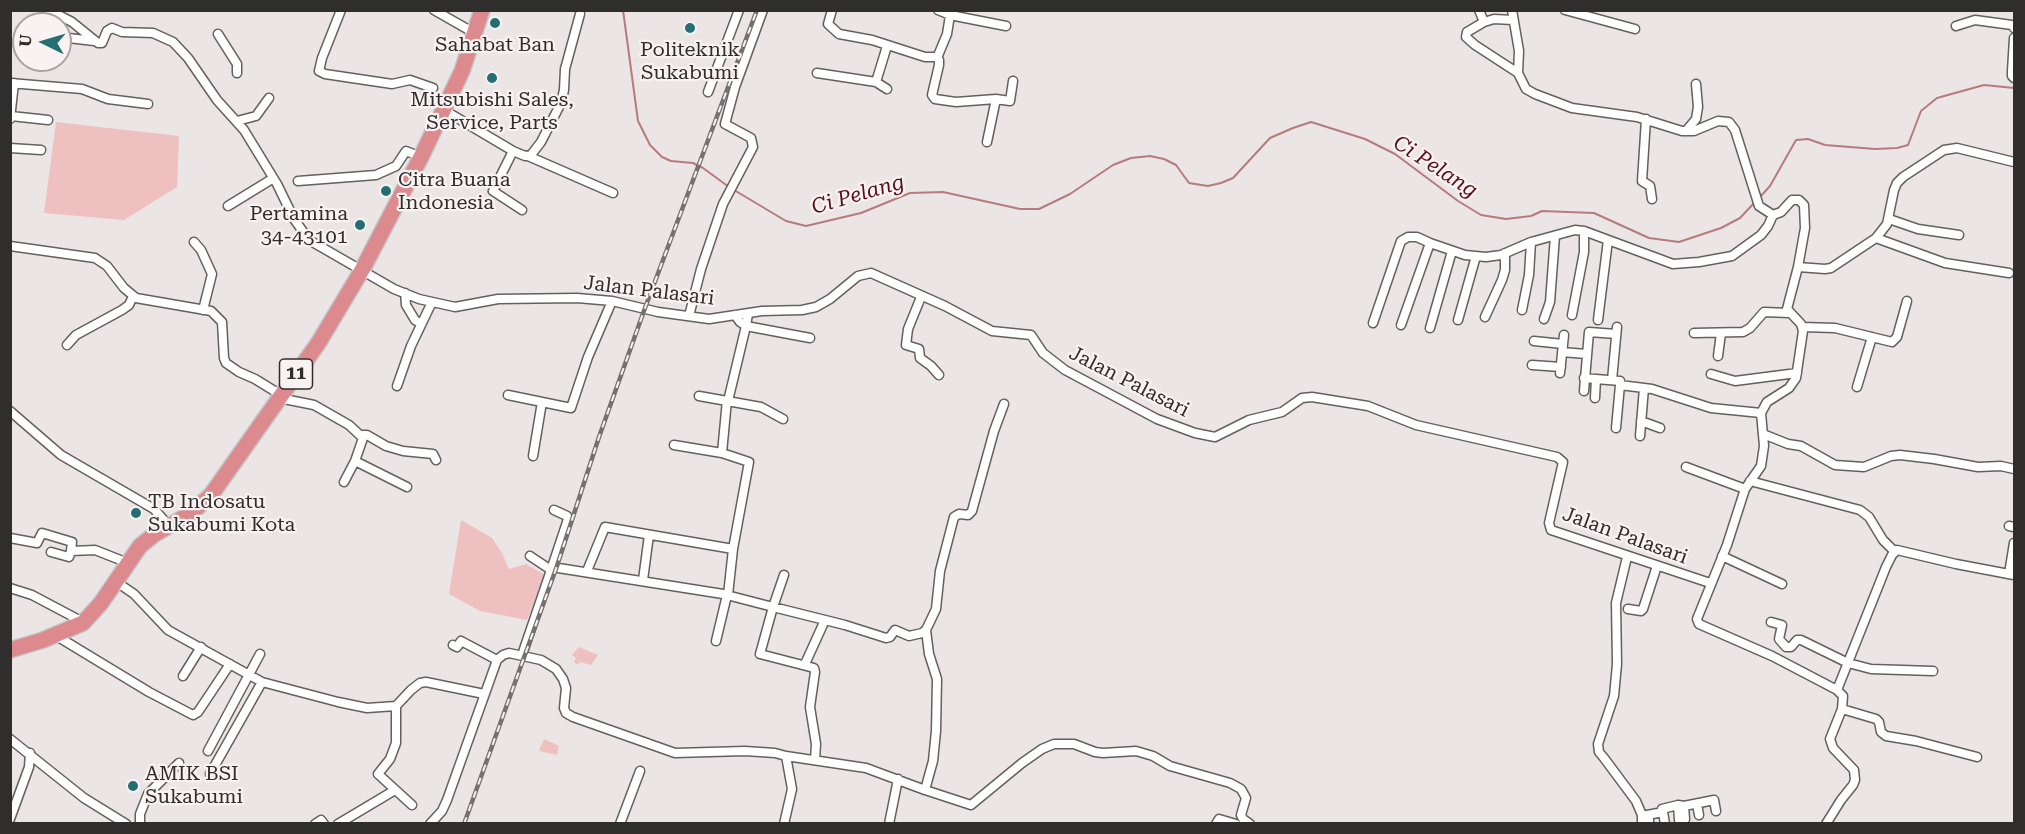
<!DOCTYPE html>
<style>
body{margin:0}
#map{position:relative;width:2025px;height:834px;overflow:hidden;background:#ece5e5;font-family:"Roboto Serif",serif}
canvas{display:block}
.frame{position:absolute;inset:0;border:12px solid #302d2d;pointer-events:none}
.north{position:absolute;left:12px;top:12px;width:60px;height:60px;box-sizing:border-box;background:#f9f2f2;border:2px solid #a9a3a3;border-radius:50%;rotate:275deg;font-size:16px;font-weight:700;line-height:24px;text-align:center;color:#302d2d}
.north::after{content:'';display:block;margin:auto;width:21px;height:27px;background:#246f71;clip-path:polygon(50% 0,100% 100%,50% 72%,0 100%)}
</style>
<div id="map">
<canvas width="2025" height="834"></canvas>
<div class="frame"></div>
<div class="north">U</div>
</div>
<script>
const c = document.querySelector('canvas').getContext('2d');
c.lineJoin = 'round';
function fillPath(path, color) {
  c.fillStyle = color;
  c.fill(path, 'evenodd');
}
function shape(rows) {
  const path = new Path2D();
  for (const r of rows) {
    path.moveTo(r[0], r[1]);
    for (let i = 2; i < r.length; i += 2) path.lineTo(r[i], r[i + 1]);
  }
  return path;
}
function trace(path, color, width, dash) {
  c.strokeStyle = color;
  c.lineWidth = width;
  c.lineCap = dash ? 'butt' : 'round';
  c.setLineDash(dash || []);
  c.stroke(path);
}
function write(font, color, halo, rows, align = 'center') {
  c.font = font + ' "Roboto Serif",serif';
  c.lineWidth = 4.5;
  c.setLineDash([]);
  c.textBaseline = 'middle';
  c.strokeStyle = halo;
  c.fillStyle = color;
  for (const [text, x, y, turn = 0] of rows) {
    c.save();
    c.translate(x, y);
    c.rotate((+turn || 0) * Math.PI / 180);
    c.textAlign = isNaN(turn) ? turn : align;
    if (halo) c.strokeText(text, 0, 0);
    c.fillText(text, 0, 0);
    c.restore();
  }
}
const green = shape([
 [56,122,179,136,177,187,124,220,44,213],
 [461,520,492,538,502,553,509,569,526,564,545,575,527,620,480,611,449,594],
 [579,647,598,655,591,665,580,662,578,665,574,662,576,658,572,655],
 [544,739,559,746,557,755,539,751]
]);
const stream = shape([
 [623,10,638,121,650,145,662,157,671,161,693,163,703,168,729,187],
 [734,190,786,221,806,226,861,213,910,193,943,192,1020,209,1039,209,1070,194,1113,165,1131,158,1150,156,1164,159,1176,165,1189,183,1208,186,1221,183,1233,178,1270,138,1293,128,1311,122,1365,139,1395,154,1458,201,1481,215,1506,219,1531,216,1542,211,1594,213,1649,238,1679,242,1721,228,1740,218,1756,201],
 [1760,197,1770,186,1796,140,1808,139,1825,145,1875,149,1897,148,1908,145,1921,111,1937,98,1984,85,2014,88]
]);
const street = shape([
 [49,10,72,22,98,43,102,43,107,31,112,28,122,32,153,33,173,42,188,58,217,100,244,130,277,184,294,219,309,240,394,289,419,299,455,307,498,299,577,298,612,301,658,312,709,319,762,311,802,310,816,307,830,299,858,276,871,273,945,306,992,331,1031,335,1043,353,1065,370,1157,419,1195,433,1215,437,1249,420,1282,412,1302,398,1312,397,1368,406,1416,425,1557,457,1563,462,1549,523,1551,530,1710,583],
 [341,10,322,58,319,71,325,74,392,84,410,80,433,88],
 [434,10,476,34],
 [832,10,828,24,839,34,872,40,925,57,936,57,939,60,939,65,932,95,935,99,956,102,996,99,1010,101,1013,81],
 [938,10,950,15,1006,26],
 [1479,10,1484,22,1467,32,1466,37,1475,45,1518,73],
 [1512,10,1519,51,1518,73,1526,89,1535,94,1572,108,1637,117,1682,131,1694,131,1718,121,1729,122,1735,130,1759,206,1773,215,1781,212,1792,200,1799,200,1804,205,1805,228,1798,267,1825,269,1831,268,1876,238,1887,224,1894,190,1897,183,1903,177,1944,150,1957,148,2014,162],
 [1565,10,1635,29],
 [1484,22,1494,19,1513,20],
 [44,24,45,10],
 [1956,26,1975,20,2012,25,2014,28],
 [218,34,237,64,237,73],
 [60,37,94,41],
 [2014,38,2012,71,2012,76,2014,78],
 [937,58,947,34,950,15],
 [817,73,876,82,887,89],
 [876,82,887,46],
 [10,83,82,89,108,99,148,104],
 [708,92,739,10],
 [444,110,513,151,525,156,531,155,541,142,561,103,564,90,565,69,580,14],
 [11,116,48,120],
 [10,119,14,83],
 [1646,119,1642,181,1650,186,1652,199],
 [237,121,256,116,269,98],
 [1686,131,1696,119,1698,107,1696,84],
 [987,142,996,99],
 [10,148,41,150],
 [513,151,493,191,522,210],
 [528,156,613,193],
 [298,181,376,175,396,166,406,151,421,157],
 [228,206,272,179],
 [1889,219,1918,229,1959,235],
 [1876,238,1945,263,2009,273],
 [194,242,201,250,212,274,203,310],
 [10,246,95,258,107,266,124,288,136,298,211,311,222,322,224,358,226,363,239,372,255,379,281,395],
 [1798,267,1787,309,1801,324,1803,331,1796,378,1789,388,1767,402,1761,413,1764,446,1761,466,1745,489,1727,545,1697,619,1699,624,1772,656,1837,690,1843,696,1842,709,1830,739,1833,748,1854,770,1855,780,1853,785,1841,800,1826,824],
 [405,293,406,305,415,320,421,324],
 [921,297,908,329,906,345,919,349,920,358,931,366,939,375],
 [1522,310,1529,275,1531,242,1575,230,1584,231,1673,264,1699,262,1732,256,1761,235,1768,226,1773,215],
 [748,314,746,326,810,338],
 [1572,315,1584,252,1584,231],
 [689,316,701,269,723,204,753,147,751,138,725,124,735,87,763,10],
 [1485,317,1502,280,1505,270,1505,253],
 [1544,319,1550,302,1555,236],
 [1458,320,1476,256],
 [1598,320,1608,240],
 [1373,323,1401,241,1408,237,1417,237,1430,243,1465,255,1486,257,1501,255,1531,242],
 [1401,325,1430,243],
 [1802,327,1835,328,1892,342,1897,337,1907,301],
 [1430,328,1452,251],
 [1694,333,1743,332,1750,328,1764,312,1789,313],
 [1534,341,1563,344],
 [67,345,76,335,122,310,129,305,133,296],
 [1562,352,1586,354],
 [1718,356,1721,333],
 [1532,365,1561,367],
 [1560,373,1564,335],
 [1711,374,1735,381,1797,373],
 [1584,378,1620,381,1620,385,1652,389,1711,408,1761,413],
 [1612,380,1617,327],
 [397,386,411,346,432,302],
 [1857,387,1872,337],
 [1584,391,1589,332,1616,334],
 [508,395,571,408,588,357,612,301],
 [699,396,761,407,783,419],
 [279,398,314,405,349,425,363,438,355,461,407,487],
 [1595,398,1596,379],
 [728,401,746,326,740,322,735,315],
 [10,411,61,455,154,509,169,526],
 [1641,421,1660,428],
 [1616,428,1620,385],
 [1763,434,1788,444,1801,446,1835,465,1864,467,1891,456,1900,455,1934,459,1978,467,2001,466,2014,469],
 [361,435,367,435,386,446,403,451,433,454,436,460],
 [1640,436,1644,388],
 [674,445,722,453,749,462,733,549,728,595],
 [722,453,727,400],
 [533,456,542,402],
 [1686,467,1745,489],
 [1750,481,1860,510,1869,517,1883,540,1895,552],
 [344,482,355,461],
 [2009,526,2014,527],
 [10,538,37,543,42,533,72,542,71,551],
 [51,552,69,557,71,551,95,550,128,563],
 [530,556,551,570],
 [1722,556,1782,584],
 [1627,557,1616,603,1617,664,1614,696,1598,744,1599,752,1604,758,1636,801,1642,815,1642,824],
 [552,567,568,519,567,516,554,510],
 [587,571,605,527,733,549],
 [2009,574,2014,543],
 [784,575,773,607,845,625,886,638,890,637,895,630,909,636,922,633,926,630,936,609,940,571,954,517,959,514,968,515,972,511,994,431,1004,404],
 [643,580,649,535],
 [115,581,134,594,168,630,262,682,338,702,367,708,396,706,411,690,420,683,426,682,484,694],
 [10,588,32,595,83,622],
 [1628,609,1641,611,1643,609,1657,566],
 [1771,622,1782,625,1779,639,1786,647,1791,647,1797,640,1801,640,1848,663,1871,669,1933,671],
 [55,635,149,692,193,715,198,712,230,664],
 [716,641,727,595],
 [453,645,457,647,461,641,497,660],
 [522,655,552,567,723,594,773,607,760,654,814,668,815,672,810,707,816,744,815,760],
 [805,664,825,620],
 [183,676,201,647],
 [1837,690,1886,567,1892,555,1897,550,1956,564,2014,575],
 [396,706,396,743,390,759,378,774,412,805],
 [1842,709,1876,719,1879,722,1881,732,1886,736,1916,741,1977,757],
 [10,739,84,798,126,824],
 [208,751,260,654],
 [786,756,866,768,925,790,971,805,1022,763,1042,749,1054,744,1074,744,1095,752,1103,753,1136,751,1153,756,1170,766,1230,783,1241,789,1246,798,1241,815,1243,819,1250,824],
 [210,774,262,682],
 [925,790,933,761,936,731,937,679,929,654,926,630],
 [1697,804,1699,815],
 [1678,805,1679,820,1685,819,1684,806],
 [1663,812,1665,824],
 [1649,815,1649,824],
 [1642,816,1663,812,1662,809,1678,805,1684,806,1714,800,1716,811],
 [10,819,29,767,30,753],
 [140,824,140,814,148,794,179,763],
 [315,824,321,820,324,824],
 [338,824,395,790],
 [430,824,442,811,447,800,497,660,503,655,509,653,541,660,556,669,563,679,566,688,564,708,566,713,573,717,675,753,745,751,775,753,786,756,792,789,784,824],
 [620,824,640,771],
 [889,824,898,779],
 [1216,824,1219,819,1236,824]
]);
const highway = shape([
 [10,650,43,640,83,623,101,603,140,546,155,534,190,514,211,495,319,342,362,270,421,157,462,71,482,10]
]);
const rail = shape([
 [464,824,557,566,599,437,645,308,757,10]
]);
const markers = [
 [495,23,6,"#246f71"],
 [690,28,6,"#246f71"],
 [492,78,6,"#246f71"],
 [386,191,6,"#246f71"],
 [360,225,6,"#246f71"],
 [136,513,6,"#246f71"],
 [133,786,6,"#246f71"]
];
const shields = [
 [296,374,33]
];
const shieldNames = [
 ["11",296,374]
];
const poiNames = [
 ["Sahabat Ban",495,45],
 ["Politeknik",690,50],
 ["Sukabumi",690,73],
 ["Mitsubishi Sales,",492,100],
 ["Service, Parts",492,123],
 ["Citra Buana",398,180,"left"],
 ["Indonesia",398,203,"left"],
 ["Pertamina",348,214,"right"],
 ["34-43101",348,237,"right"],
 ["TB Indosatu",148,502,"left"],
 ["Sukabumi Kota",148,525,"left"],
 ["AMIK BSI",145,774,"left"],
 ["Sukabumi",145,797,"left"]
];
const streetNames = [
 ["Jalan Palasari",649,291,7],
 ["Jalan Palasari",1129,382,27],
 ["Jalan Palasari",1625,536,20]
];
const waterNames = [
 ["Ci Pelang",1435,167,33],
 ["Ci Pelang",858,195,-16]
];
fillPath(green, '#eec0c0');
trace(stream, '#b67b7c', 2);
trace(street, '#655f5f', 11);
trace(highway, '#c5c4c4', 18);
trace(street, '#fff', 8);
trace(highway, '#dc8a8d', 15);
trace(rail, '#757171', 4.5);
trace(rail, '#f9f2f2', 2, [7]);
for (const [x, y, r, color] of markers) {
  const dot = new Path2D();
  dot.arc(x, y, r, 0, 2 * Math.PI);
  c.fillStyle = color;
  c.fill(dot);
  trace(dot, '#f9f2f2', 2);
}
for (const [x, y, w] of shields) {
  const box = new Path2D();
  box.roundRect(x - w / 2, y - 15, w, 30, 4.5);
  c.fillStyle = '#f9f2f2';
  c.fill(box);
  trace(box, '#302d2d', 1.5);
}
write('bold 18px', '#302d2d', null, shieldNames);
write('20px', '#302d2d', '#f9f2f2', poiNames);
write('20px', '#302d2d', '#f9f2f2', streetNames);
write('italic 21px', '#570e1a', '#f9f2f2', waterNames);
</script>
